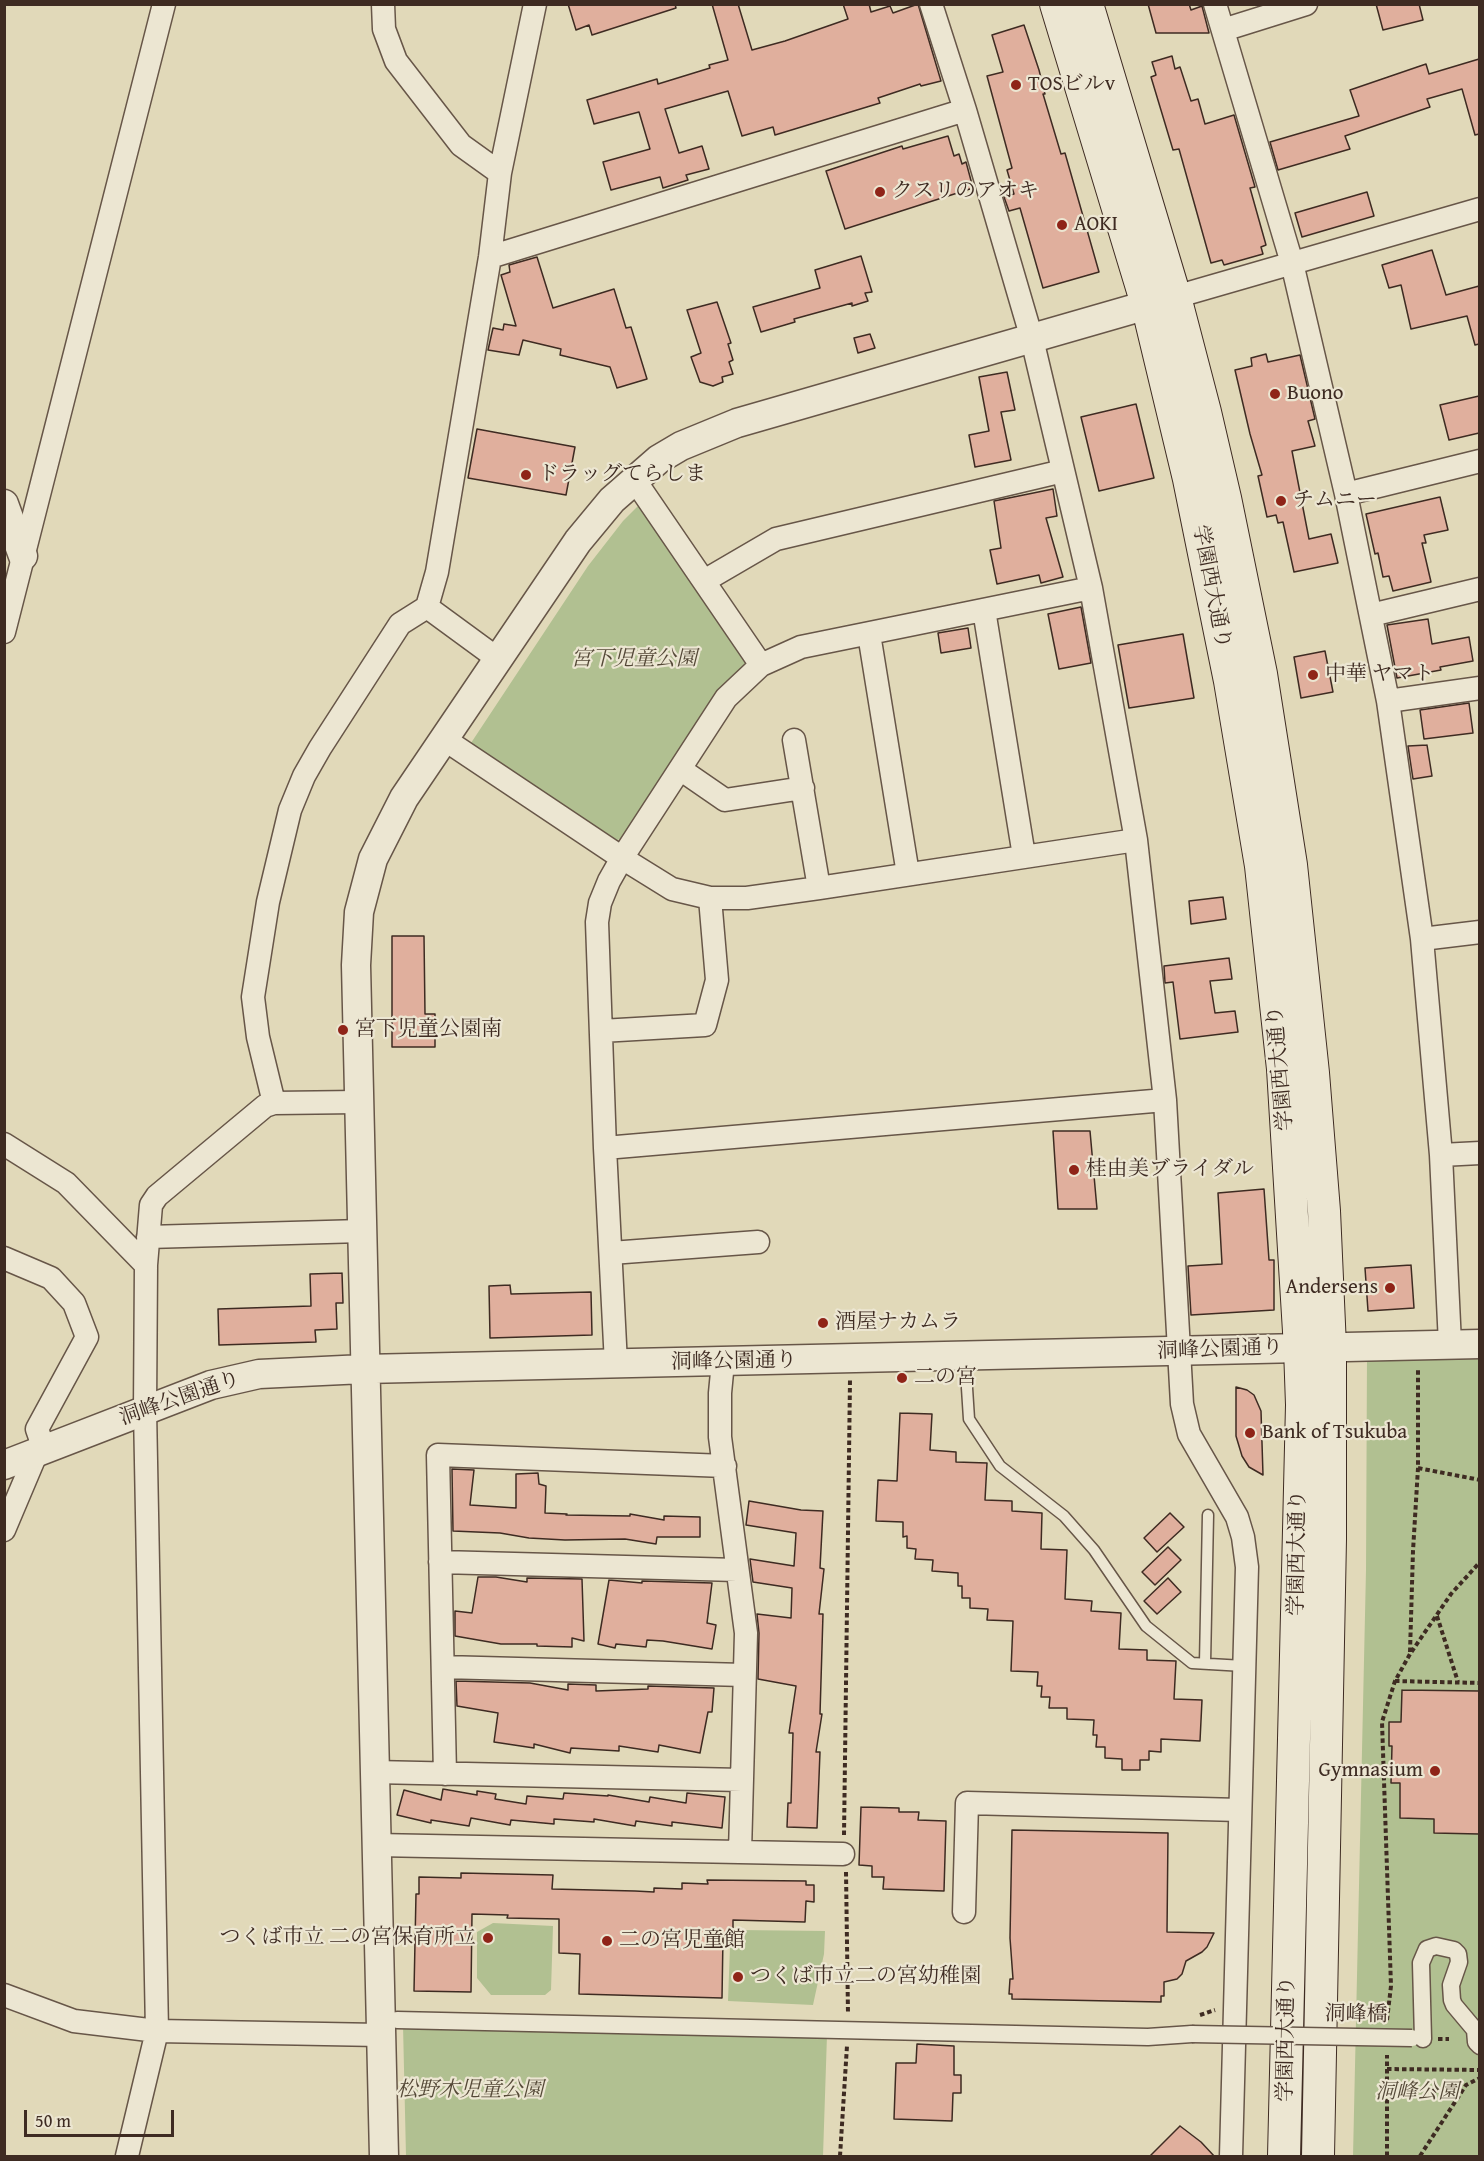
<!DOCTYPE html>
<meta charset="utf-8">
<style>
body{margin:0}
#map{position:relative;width:1484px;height:2161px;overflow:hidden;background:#e1d9b9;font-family:"Gentium Book Plus",serif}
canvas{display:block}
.frame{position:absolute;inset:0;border:6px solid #3e2b22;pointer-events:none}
.scale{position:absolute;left:24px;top:2110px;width:150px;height:27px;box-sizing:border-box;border:3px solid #3e2b22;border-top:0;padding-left:8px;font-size:18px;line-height:21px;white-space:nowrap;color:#3e2b22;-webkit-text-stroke:4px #ece6d2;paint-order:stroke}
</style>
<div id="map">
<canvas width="1484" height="2161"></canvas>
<div class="frame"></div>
<div class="scale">50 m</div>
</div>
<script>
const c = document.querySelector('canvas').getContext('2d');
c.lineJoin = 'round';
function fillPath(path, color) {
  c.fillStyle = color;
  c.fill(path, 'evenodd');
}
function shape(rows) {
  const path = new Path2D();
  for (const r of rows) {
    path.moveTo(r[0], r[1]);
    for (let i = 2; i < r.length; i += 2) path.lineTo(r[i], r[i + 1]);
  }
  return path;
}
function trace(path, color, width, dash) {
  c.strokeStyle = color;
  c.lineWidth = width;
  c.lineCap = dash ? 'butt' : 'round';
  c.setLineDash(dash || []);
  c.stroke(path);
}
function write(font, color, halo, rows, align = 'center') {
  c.font = font + ' "Gentium Book Plus","Noto Serif JP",serif';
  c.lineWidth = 4.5;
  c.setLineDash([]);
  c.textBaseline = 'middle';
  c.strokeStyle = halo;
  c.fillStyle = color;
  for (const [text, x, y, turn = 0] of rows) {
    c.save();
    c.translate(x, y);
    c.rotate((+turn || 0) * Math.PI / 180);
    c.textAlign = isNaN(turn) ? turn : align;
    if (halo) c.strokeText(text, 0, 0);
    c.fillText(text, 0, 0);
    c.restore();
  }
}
const green = shape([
 [641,503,747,659,744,670,622,838,613,842,469,746,588,566,623,521],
 [1479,1355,1479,2156,1353,2156,1366,1570,1367,1357],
 [493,1923,553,1926,551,1990,545,1995,491,1995,477,1978,477,1932],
 [738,1930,825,1931,824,1954,813,2005,728,2001,730,1947],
 [403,2025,827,2035,823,2156,406,2156]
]);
const building = shape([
 [568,4,675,4,676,8,592,35,589,25,576,30,568,4],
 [712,4,738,4,752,50,785,41,848,19,843,4,869,4,871,12,890,6,893,13,918,4,941,81,921,86,920,84,878,98,880,103,775,135,773,127,742,136,728,91,665,109,679,153,702,146,709,169,686,175,688,180,663,188,660,177,611,190,603,162,650,149,639,112,594,124,587,100,657,79,658,84,710,68,709,65,728,60,712,4],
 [1148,4,1189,4,1191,10,1202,6,1209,33,1156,33,1148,4],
 [1376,4,1419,4,1423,20,1383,30,1376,4],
 [1024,25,1039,70,1045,94,1043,94,1061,154,1065,153,1099,272,1043,288,1020,208,1009,211,1004,197,1014,194,1007,170,1012,168,987,76,1003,72,992,35,1024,25],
 [1172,56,1175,69,1180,67,1191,101,1198,99,1205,124,1234,115,1255,187,1250,188,1266,245,1261,247,1263,254,1224,265,1222,260,1211,263,1179,149,1173,150,1151,77,1156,75,1152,62,1172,56],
 [1479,59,1479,134,1475,135,1462,89,1427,99,1430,107,1345,136,1350,149,1278,170,1270,142,1359,116,1350,90,1426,64,1429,74,1479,59],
 [948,136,954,156,959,154,962,164,966,162,973,188,845,229,826,171,902,146,903,149,948,136],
 [1367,192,1374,216,1302,237,1295,213,1367,192],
 [1432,250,1446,295,1479,286,1479,344,1475,345,1467,316,1411,329,1401,285,1389,288,1382,265,1432,250],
 [861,256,872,292,865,293,868,301,852,306,852,303,794,319,795,322,761,332,753,307,820,288,815,270,861,256],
 [537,257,553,308,614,289,626,328,631,327,647,379,617,388,610,367,560,355,561,349,523,340,519,355,488,350,493,328,503,330,504,324,516,326,501,275,510,272,509,265,537,257],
 [717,302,731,343,728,344,733,360,729,362,733,374,722,377,723,382,713,386,700,382,691,357,701,353,687,310,717,302],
 [870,334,875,348,858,353,854,338,870,334],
 [1266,354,1268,362,1300,355,1315,419,1308,421,1315,446,1292,451,1309,539,1331,534,1338,563,1294,572,1283,522,1278,523,1276,515,1267,517,1258,476,1262,475,1250,434,1235,370,1252,366,1251,358,1266,354],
 [1007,372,1015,410,1001,412,1011,460,975,467,969,435,989,431,979,377,1007,372],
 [1479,396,1479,433,1449,440,1440,405,1479,396],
 [1136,404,1154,478,1099,491,1081,417,1136,404],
 [477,429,575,447,566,495,468,478,477,429],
 [1053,489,1057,516,1046,518,1063,577,1041,583,1039,575,997,584,990,550,1001,548,994,501,1053,489],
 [1440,497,1448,530,1424,535,1426,543,1422,543,1431,582,1393,591,1389,576,1383,577,1378,553,1375,554,1366,514,1440,497],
 [1081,607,1091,663,1059,669,1048,614,1081,607],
 [1428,619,1432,644,1469,637,1473,661,1440,667,1441,670,1397,678,1387,625,1428,619],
 [968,628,971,648,941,653,938,633,968,628],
 [1183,634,1194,698,1129,708,1118,645,1183,634],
 [1325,651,1333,692,1301,698,1294,657,1325,651],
 [1469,703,1473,733,1424,739,1420,710,1469,703],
 [1427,745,1432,776,1413,779,1408,746,1427,745],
 [1223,897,1226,919,1191,924,1189,901,1223,897],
 [392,936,424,936,425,1014,435,1014,435,1047,392,1047,392,936],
 [1229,958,1232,979,1210,981,1215,1013,1235,1011,1238,1032,1180,1039,1173,982,1165,983,1164,966,1229,958],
 [1053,1131,1090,1131,1097,1209,1058,1209,1053,1131],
 [1264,1189,1269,1260,1274,1260,1274,1310,1191,1315,1188,1266,1222,1264,1218,1193,1264,1189],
 [1411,1265,1414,1308,1368,1311,1365,1268,1411,1265],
 [342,1273,343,1303,336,1303,337,1329,315,1330,316,1342,219,1345,218,1309,311,1306,310,1274,342,1273],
 [510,1285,511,1294,591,1292,592,1335,490,1338,489,1286,510,1285],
 [1236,1387,1247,1390,1254,1395,1261,1411,1263,1475,1249,1467,1242,1456,1236,1436,1236,1387],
 [900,1413,932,1414,930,1450,956,1452,956,1462,987,1463,985,1500,1012,1501,1012,1511,1042,1513,1041,1549,1067,1550,1065,1599,1092,1601,1091,1611,1121,1613,1119,1649,1147,1650,1147,1660,1176,1661,1174,1699,1202,1700,1200,1741,1161,1739,1161,1752,1149,1751,1149,1760,1140,1760,1140,1770,1122,1770,1122,1759,1105,1758,1105,1747,1096,1747,1097,1735,1093,1735,1094,1720,1067,1719,1067,1708,1049,1708,1050,1697,1041,1697,1042,1686,1037,1686,1038,1672,1011,1671,1013,1621,987,1620,988,1609,970,1608,970,1598,962,1598,962,1586,958,1586,958,1573,932,1571,933,1560,915,1559,916,1549,907,1548,907,1536,903,1537,903,1522,876,1521,878,1480,897,1481,900,1413],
 [452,1469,474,1470,470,1505,516,1508,516,1474,538,1473,539,1484,546,1486,545,1513,567,1514,566,1515,630,1516,630,1514,664,1520,664,1516,700,1517,700,1537,657,1537,656,1544,625,1539,565,1540,529,1538,500,1533,453,1531,452,1469],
 [749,1501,801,1510,823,1511,820,1568,824,1569,819,1614,823,1614,820,1714,822,1714,816,1752,820,1752,817,1828,787,1827,788,1803,791,1803,793,1733,789,1733,796,1686,758,1679,759,1633,757,1614,791,1618,792,1588,753,1582,750,1559,794,1566,796,1533,746,1525,749,1501],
 [1170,1513,1184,1527,1157,1552,1144,1538,1170,1513],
 [1168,1547,1181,1560,1155,1585,1142,1572,1168,1547],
 [478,1577,496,1577,527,1582,527,1578,582,1579,584,1641,572,1638,572,1647,537,1646,537,1644,501,1644,455,1636,455,1611,472,1613,478,1577],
 [1168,1578,1181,1592,1157,1614,1144,1601,1168,1578],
 [609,1580,642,1583,642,1581,712,1583,707,1623,716,1625,712,1649,663,1641,647,1640,646,1647,616,1644,615,1648,598,1644,609,1580],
 [456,1681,530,1683,568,1690,568,1684,596,1685,596,1691,648,1689,648,1686,714,1688,712,1712,708,1712,700,1753,659,1745,658,1752,619,1746,619,1751,571,1748,570,1753,534,1744,534,1748,494,1742,498,1713,457,1706,456,1681],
 [1402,1690,1479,1691,1479,1834,1434,1833,1434,1819,1400,1818,1400,1783,1391,1783,1392,1746,1389,1746,1389,1722,1401,1722,1402,1690],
 [443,1789,477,1795,477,1791,496,1794,495,1799,526,1804,527,1796,563,1799,564,1793,608,1796,608,1795,649,1802,650,1797,686,1803,687,1793,725,1797,722,1828,672,1822,672,1826,636,1821,635,1826,594,1819,594,1822,554,1819,554,1824,511,1820,510,1825,471,1818,469,1826,431,1820,431,1823,397,1815,404,1790,441,1800,443,1789],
 [861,1807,899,1808,899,1812,919,1812,918,1820,946,1821,944,1891,883,1889,884,1877,872,1877,872,1866,859,1865,861,1807],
 [1012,1830,1168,1833,1167,1932,1214,1933,1207,1947,1202,1952,1186,1961,1182,1974,1177,1979,1164,1982,1164,1996,1161,1996,1161,2002,1012,1999,1012,1994,1009,1994,1010,1979,1013,1979,1010,1938,1012,1830],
 [461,1873,553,1875,552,1889,635,1891,654,1892,654,1888,682,1889,682,1883,708,1884,707,1880,806,1881,806,1885,814,1885,814,1902,806,1901,805,1922,733,1920,733,1936,723,1936,722,1998,579,1994,580,1954,559,1953,559,1919,507,1918,508,1915,472,1914,471,1992,414,1991,416,1894,419,1894,419,1877,461,1878,461,1873],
 [917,2044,954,2046,954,2075,961,2075,961,2093,953,2093,952,2121,894,2119,896,2063,916,2063,917,2044],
 [1180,2126,1201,2142,1215,2157,1149,2157,1180,2126]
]);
const path = shape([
 [1418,1468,1480,1480],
 [1437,1616,1458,1682],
 [1410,1652,1413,1551,1418,1468,1418,1369],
 [1395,1681,1480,1683],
 [844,1835,850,1380],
 [846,1872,848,2014],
 [1200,2015,1215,2010],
 [1387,2020,1391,1986,1382,1722,1395,1681,1410,1654,1451,1594,1480,1562],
 [1438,2039,1449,2039],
 [1387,2069,1480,2070],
 [1387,2090,1462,2091],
 [840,2156,847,2046],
 [1387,2156,1387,2055],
 [1420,2156,1466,2085,1480,2078]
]);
const service = shape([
 [965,1357,969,1419,1000,1466,1064,1516,1094,1550,1146,1626,1192,1663,1244,1666],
 [1205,1663,1208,1515]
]);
const pedestrian = shape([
 [397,2020,1148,2037,1192,2034],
 [1423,2039,1421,1963,1427,1949,1436,1946,1454,1950,1458,1954,1459,1962,1451,1985,1452,2000,1454,2005,1475,2030,1476,2042,1480,2046]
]);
const minor = shape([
 [383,4,384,29,396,61,461,145,500,173],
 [931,4,965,110,1032,339,1091,588,1136,840,1165,1100,1182,1404,1189,1434,1237,1517,1243,1537,1247,1567,1231,2156],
 [1215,4,1292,263,1346,494,1388,701,1422,939,1441,1155,1450,1344],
 [1223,30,1306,4],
 [490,257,965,110],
 [1175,297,1480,209],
 [634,479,761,665],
 [1346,494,1480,461],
 [704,581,776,539,1063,471],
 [984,610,1024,856],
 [1371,615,1480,589],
 [4,632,164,4],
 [869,634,908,874],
 [498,659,427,607,437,572,490,257,500,173,535,4],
 [1388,701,1480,688],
 [444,739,622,858,672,889,710,898,747,898,819,888,1136,840],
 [794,740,819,888],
 [680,769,725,800,803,788],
 [1422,939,1480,932],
 [601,1031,705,1025,717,980,710,898],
 [274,1103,258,1037,253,997,268,902,290,810,304,776,320,748,400,624,427,607],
 [4,1144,66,1183,146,1265],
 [605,1148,1165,1100],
 [1441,1155,1480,1153],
 [148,1237,362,1231],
 [611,1253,758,1242],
 [4,1258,51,1278,74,1303,87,1337,37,1429,44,1449],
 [723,1362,720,1393,720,1437,746,1633,740,1852],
 [616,1364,605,1148,597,922,600,903,609,881,622,858,726,698,761,665,801,647,1091,588],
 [4,1530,37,1452],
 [440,1562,737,1570],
 [443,1667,744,1675],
 [374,1772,742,1780],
 [445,1774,438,1455,725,1466],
 [376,1845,843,1854],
 [964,1912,967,1803,1240,1810],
 [4,1995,74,2021,157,2031,380,2035],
 [127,2156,157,2031,145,1410,146,1265,151,1205,157,1196,265,1106,274,1103,358,1102]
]);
const tertiary = shape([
 [4,504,23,556],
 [4,1465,211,1385,259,1374,364,1369,1480,1344],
 [384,2156,356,965,359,912,373,859,404,798,578,541,612,500,659,459,681,446,737,423,1168,299]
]);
const secondary = shape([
 [1056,4,1147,304,1189,479,1230,681,1261,866,1283,1069,1300,1348,1302,1405,1284,2156],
 [1087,4,1175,297,1205,412,1225,498,1261,674,1291,865,1313,1073,1324,1211,1330,1347,1330,1539,1318,2156]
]);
const pedestrianBridge = shape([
 [1192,2034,1412,2038]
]);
const markers = [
 [1016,85,6,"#8f2418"],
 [880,192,6,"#8f2418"],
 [1062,225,6,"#8f2418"],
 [1275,394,6,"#8f2418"],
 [526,475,6,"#8f2418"],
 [1281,501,6,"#8f2418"],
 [1313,675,6,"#8f2418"],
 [343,1030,6,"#8f2418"],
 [1074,1170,6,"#8f2418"],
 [1390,1288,6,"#8f2418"],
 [823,1323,6,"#8f2418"],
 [902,1378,6,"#8f2418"],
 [1250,1433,6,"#8f2418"],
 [1435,1771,6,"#8f2418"],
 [488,1938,6,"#8f2418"],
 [607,1941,6,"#8f2418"],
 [738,1977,6,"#8f2418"]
];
const poiNames = [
 ["TOSビルⅴ",1028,85],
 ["クスリのアオキ",892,192],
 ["AOKI",1074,225],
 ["Buono",1287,394],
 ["ドラッグてらしま",538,475],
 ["チムニー",1293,501],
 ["中華 ヤマト",1325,675],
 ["宮下児童公園南",355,1030],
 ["桂由美ブライダル",1086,1170],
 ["Andersens",1378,1288,"right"],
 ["酒屋ナカムラ",835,1323],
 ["二の宮",914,1378],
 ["Bank of Tsukuba",1262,1433],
 ["Gymnasium",1423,1771,"right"],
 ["つくば市立 二の宮保育所立",476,1938,"right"],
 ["二の宮児童館",619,1941],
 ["つくば市立二の宮幼稚園",750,1977]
];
const streetNames = [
 ["学園西大通り",1211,587,79],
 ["学園西大通り",1281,1068,-95],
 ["洞峰公園通り",1220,1350,-2],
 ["洞峰公園通り",734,1362,-1],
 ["洞峰公園通り",180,1399,-19],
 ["学園西大通り",1298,1553,-89],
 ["洞峰橋",1356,2015,1],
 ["学園西大通り",1287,2039,-89]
];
const parkNames = [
 ["宮下児童公園",634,660],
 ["松野木児童公園",470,2091],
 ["洞峰公園",1417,2093]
];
fillPath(green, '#b1c091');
fillPath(building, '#e0af9d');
trace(building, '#3e2b22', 1.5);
trace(service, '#675648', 13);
trace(pedestrian, '#675648', 19);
trace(minor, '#675648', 25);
trace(tertiary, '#675648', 31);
trace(secondary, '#3e2b22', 34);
trace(path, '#3e2b22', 4, [4.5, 3]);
trace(service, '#ece6d2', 10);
trace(pedestrian, '#ece6d2', 16);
trace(minor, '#ece6d2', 22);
trace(tertiary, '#ece6d2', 28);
trace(secondary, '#ece6d2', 32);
trace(pedestrianBridge, '#675648', 19, []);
trace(pedestrianBridge, '#ece6d2', 16);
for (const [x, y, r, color] of markers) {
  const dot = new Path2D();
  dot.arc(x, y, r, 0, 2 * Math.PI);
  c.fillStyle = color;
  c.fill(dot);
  trace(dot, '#ece6d2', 2);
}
write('21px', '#3e2b22', '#ece6d2', poiNames, 'left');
write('21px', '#3e2b22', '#ece6d2', streetNames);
write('italic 21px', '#554938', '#ece6d2', parkNames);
</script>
